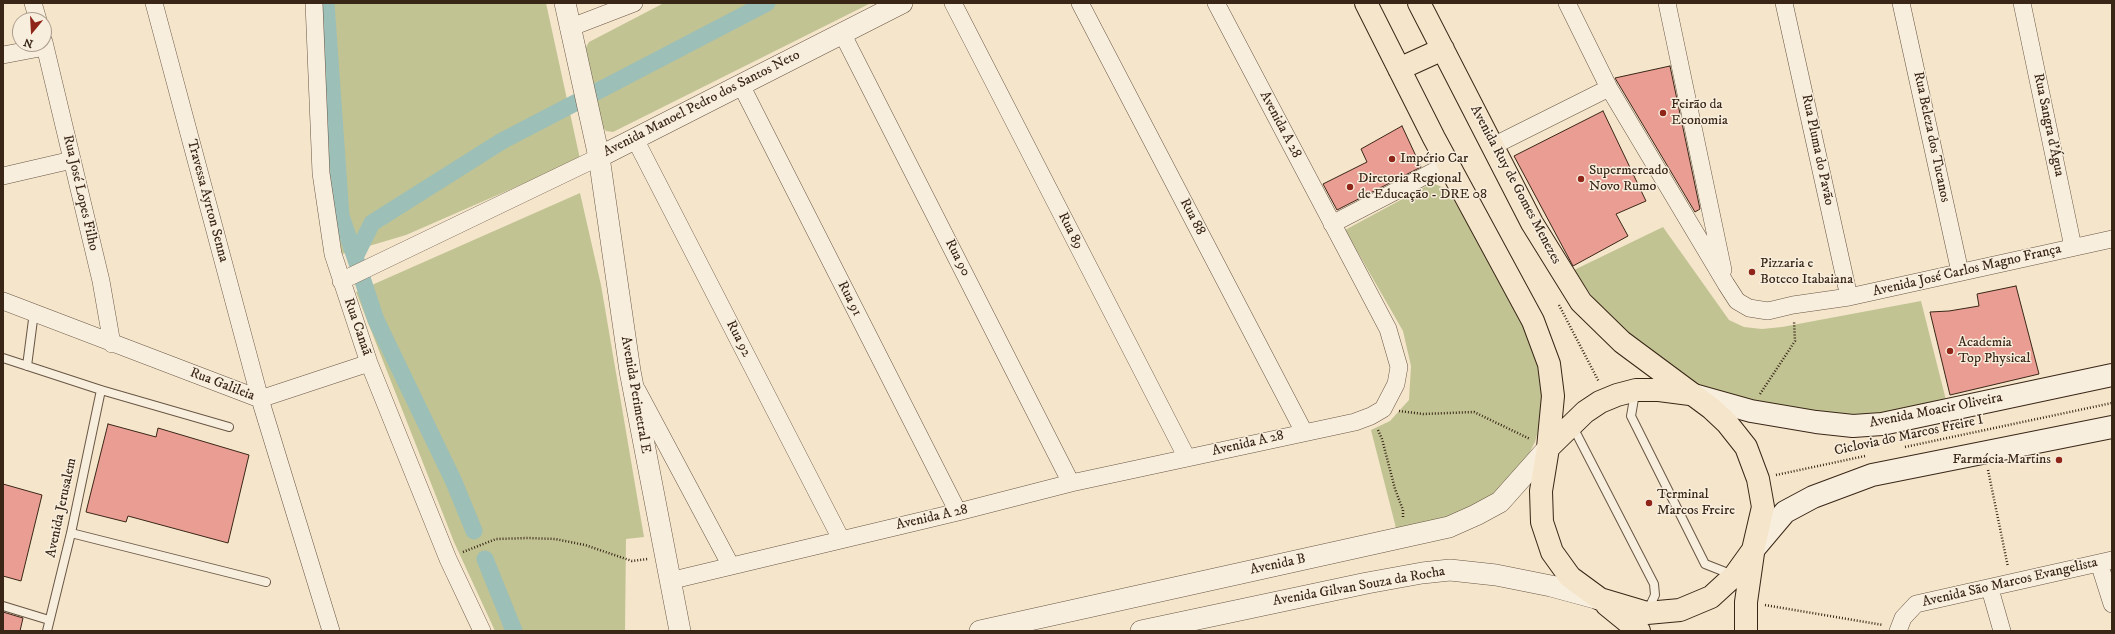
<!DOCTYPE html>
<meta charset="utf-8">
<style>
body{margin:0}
#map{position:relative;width:2115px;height:634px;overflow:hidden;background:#f5e5cb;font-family:"IM FELL DW Pica",serif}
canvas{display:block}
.frame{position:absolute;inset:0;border:4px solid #392617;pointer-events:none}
.north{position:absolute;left:12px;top:12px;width:40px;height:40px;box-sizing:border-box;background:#f8eedd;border:1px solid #ac9e8e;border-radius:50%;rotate:198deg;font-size:11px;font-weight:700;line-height:16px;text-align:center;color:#392617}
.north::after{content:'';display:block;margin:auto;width:14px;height:18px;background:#8f2418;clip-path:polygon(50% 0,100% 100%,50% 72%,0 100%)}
</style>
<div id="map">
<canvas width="2115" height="634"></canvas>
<div class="frame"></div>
<div class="north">N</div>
</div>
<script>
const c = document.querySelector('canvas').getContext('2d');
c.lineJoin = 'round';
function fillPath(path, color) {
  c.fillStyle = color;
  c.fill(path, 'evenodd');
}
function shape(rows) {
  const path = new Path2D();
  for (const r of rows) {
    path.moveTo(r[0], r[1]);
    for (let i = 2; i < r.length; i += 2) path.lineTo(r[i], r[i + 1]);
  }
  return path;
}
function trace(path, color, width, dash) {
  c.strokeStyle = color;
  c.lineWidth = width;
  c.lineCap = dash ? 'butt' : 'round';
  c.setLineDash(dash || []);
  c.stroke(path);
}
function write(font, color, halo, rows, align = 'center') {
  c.font = font + ' "IM FELL DW Pica",serif';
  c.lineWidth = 3;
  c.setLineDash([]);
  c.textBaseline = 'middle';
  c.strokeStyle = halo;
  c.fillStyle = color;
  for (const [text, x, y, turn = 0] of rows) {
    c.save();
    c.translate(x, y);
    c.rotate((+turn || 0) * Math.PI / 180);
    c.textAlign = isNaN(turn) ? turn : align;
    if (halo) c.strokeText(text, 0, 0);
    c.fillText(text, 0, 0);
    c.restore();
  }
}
const green = shape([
 [321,3,546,3,580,159,406,235,342,254,327,152],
 [664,3,871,3,613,132,606,131,601,125,585,49,589,42],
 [1432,183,1447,189,1493,265,1533,339,1545,382,1542,416,1535,442,1520,471,1495,495,1462,513,1397,532,1371,430,1390,421,1409,400,1411,366,1403,331,1345,230],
 [580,193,601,285,644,537,626,539,625,631,495,631,454,542,356,292],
 [1663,227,1729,320,1744,327,1762,329,1782,327,1921,301,1947,404,1859,419,1727,397,1688,380,1619,327,1596,302,1574,270]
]);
const canal = shape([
 [326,3,341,216,355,257],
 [474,531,454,482,376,320,355,257,372,223,502,141,767,3],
 [485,559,514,631]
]);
const building = shape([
 [1670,66,1700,209,1695,212,1615,78,1670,66],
 [1603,111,1646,201,1616,214,1628,236,1573,266,1514,156,1603,111],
 [1402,126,1421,167,1337,210,1323,184,1367,162,1361,149,1402,126],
 [2016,286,2039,374,1950,395,1930,312,1949,311,1979,306,1977,294,2016,286],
 [108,424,156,437,158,428,249,455,228,543,128,516,126,522,86,512,108,424],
 [3,484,42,495,21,581,3,576,3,484],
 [3,612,23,618,20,631,3,631,3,612]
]);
const path = shape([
 [1559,305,1599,382],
 [1760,394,1795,341,1794,321],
 [1399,411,1423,414,1474,412,1530,439],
 [1378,430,1382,439,1395,489,1403,510,1403,518],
 [1905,447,2112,403],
 [1988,470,2008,567],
 [1776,475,1865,456],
 [463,552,496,539,528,538,555,539,585,545,632,561,648,559],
 [1765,605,1883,625]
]);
const service = shape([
 [3,358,101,390,229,427],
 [27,366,34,312],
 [1635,393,1631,416,1705,564,1733,575],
 [1572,425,1654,584,1655,595,1648,610],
 [71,533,266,582],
 [3,606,49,620],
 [47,631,71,533,101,390]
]);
const minor = shape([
 [33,3,38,20],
 [154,3,260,399,331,631],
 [314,3,321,173,333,254,369,363,448,559,482,631],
 [953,3,1187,458],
 [1080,3,1304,432],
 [1567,3,1609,88,1726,284,1737,301,1749,308,1768,311,1793,305,1849,297,2112,239],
 [1667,3,1723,270],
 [1784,3,1849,297],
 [1901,3,1960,272],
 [2022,3,2073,247],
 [569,28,634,3],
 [842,33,1071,483],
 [44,42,101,281,112,344],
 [3,55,45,47],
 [741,85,958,512],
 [635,139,841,539],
 [1493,146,1609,88],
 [3,176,72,160],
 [1332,224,1448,164],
 [341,281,599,157],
 [3,301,260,399],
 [637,390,731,566],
 [260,399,369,363],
 [2099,563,2112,604],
 [669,581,958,512,1071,483,1355,422,1371,416,1383,409,1396,384,1399,367,1388,329,1216,3],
 [1990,589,2002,631],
 [1898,631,1903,618,1916,604,2112,560]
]);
const tertiary = shape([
 [565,3,599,157,630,371,680,631],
 [599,157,902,3],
 [980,631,1449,527,1476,515,1500,502,1548,448],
 [1141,631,1367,583,1422,573,1450,570,1496,575,1551,586,1599,599]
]);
const secondary = shape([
 [1694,395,1751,411,1816,422,1853,426,1882,424,2112,375],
 [1753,550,1785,512,1813,497,1872,475,2112,427]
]);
const primary = shape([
 [1366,3,1434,138,1533,321,1549,364,1553,396,1548,448],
 [1419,3,1532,223,1581,302,1622,342,1711,408,1727,423,1746,447,1758,479,1763,507,1753,550,1735,575,1711,597,1680,610,1647,613,1600,599,1570,577,1552,552,1542,522,1541,491,1548,448,1585,412,1600,402,1617,395,1636,390,1659,390,1690,394],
 [1399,69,1443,49],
 [1607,605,1639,631],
 [1746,631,1746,602,1753,553]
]);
const markers = [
 [1663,113,4,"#8f2418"],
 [1392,159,4,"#8f2418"],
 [1581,179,4,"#8f2418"],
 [1350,187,4,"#8f2418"],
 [1752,272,4,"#8f2418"],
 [1950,351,4,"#8f2418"],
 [2059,460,4,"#8f2418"],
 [1649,503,4,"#8f2418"]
];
const streetNames = [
 ["Avenida Manoel Pedro dos Santos Neto",702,104,-27],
 ["Avenida A 28",1280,125,62],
 ["Rua Sangra d'Água",2048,125,78],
 ["Rua Beleza dos Tucanos",1931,137,78],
 ["Rua Pluma do Pavão",1817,150,78],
 ["Avenida Ruy de Gomes Menezes",1515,185,62],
 ["Rua José Lopes Filho",80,193,77],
 ["Travessa Ayrton Senna",207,201,75],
 ["Rua 88",1192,217,62],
 ["Rua 89",1070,231,63],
 ["Rua 90",957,258,63],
 ["Avenida José Carlos Magno França",1967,271,-13],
 ["Rua 91",849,299,63],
 ["Rua Canaã",357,327,71],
 ["Rua 92",738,339,63],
 ["Rua Galileia",222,385,21],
 ["Avenida Perimetral E",635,395,80],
 ["Avenida Moacir Oliveira",1936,411,-11],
 ["Ciclovia do Marcos Freire I",1909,436,-12],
 ["Avenida A 28",1248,444,-13],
 ["Avenida Jerusalem",62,508,-78],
 ["Avenida A 28",932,518,-13],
 ["Avenida B",1278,565,-12],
 ["Avenida São Marcos Evangelista",2010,583,-13],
 ["Avenida Gilvan Souza da Rocha",1359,587,-10]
];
const poiNames = [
 ["Feirão da",1671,105],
 ["Economia",1671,121],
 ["Império Car",1400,159],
 ["Supermercado",1589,171],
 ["Novo Rumo",1589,187],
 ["Diretoria Regional",1358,179],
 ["de Educação - DRE 08",1358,195],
 ["Pizzaria e",1760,264],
 ["Boteco Itabaiana",1760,280],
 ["Academia",1958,343],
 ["Top Physical",1958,359],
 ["Farmácia Martins",2051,460,"right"],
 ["Terminal",1657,495],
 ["Marcos Freire",1657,511]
];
fillPath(green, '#c1c393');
trace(canal, '#9cbfb8', 17);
fillPath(building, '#ea9d93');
trace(building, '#392617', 1);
trace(service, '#685644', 10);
trace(minor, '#685644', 18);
trace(tertiary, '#685644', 22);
trace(secondary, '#392617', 24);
trace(primary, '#392617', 24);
trace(path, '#392617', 2.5, [1, 2]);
trace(service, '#f8eedd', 8);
trace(minor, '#f8eedd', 17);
trace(tertiary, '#f8eedd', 21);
trace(secondary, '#f8eedd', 22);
trace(primary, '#f5e5cb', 22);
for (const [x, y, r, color] of markers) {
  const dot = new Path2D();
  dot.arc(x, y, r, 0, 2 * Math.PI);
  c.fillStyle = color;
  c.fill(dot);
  trace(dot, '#f8eedd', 1.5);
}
write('14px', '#392617', '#f8eedd', streetNames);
write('14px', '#392617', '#f8eedd', poiNames, 'left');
</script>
